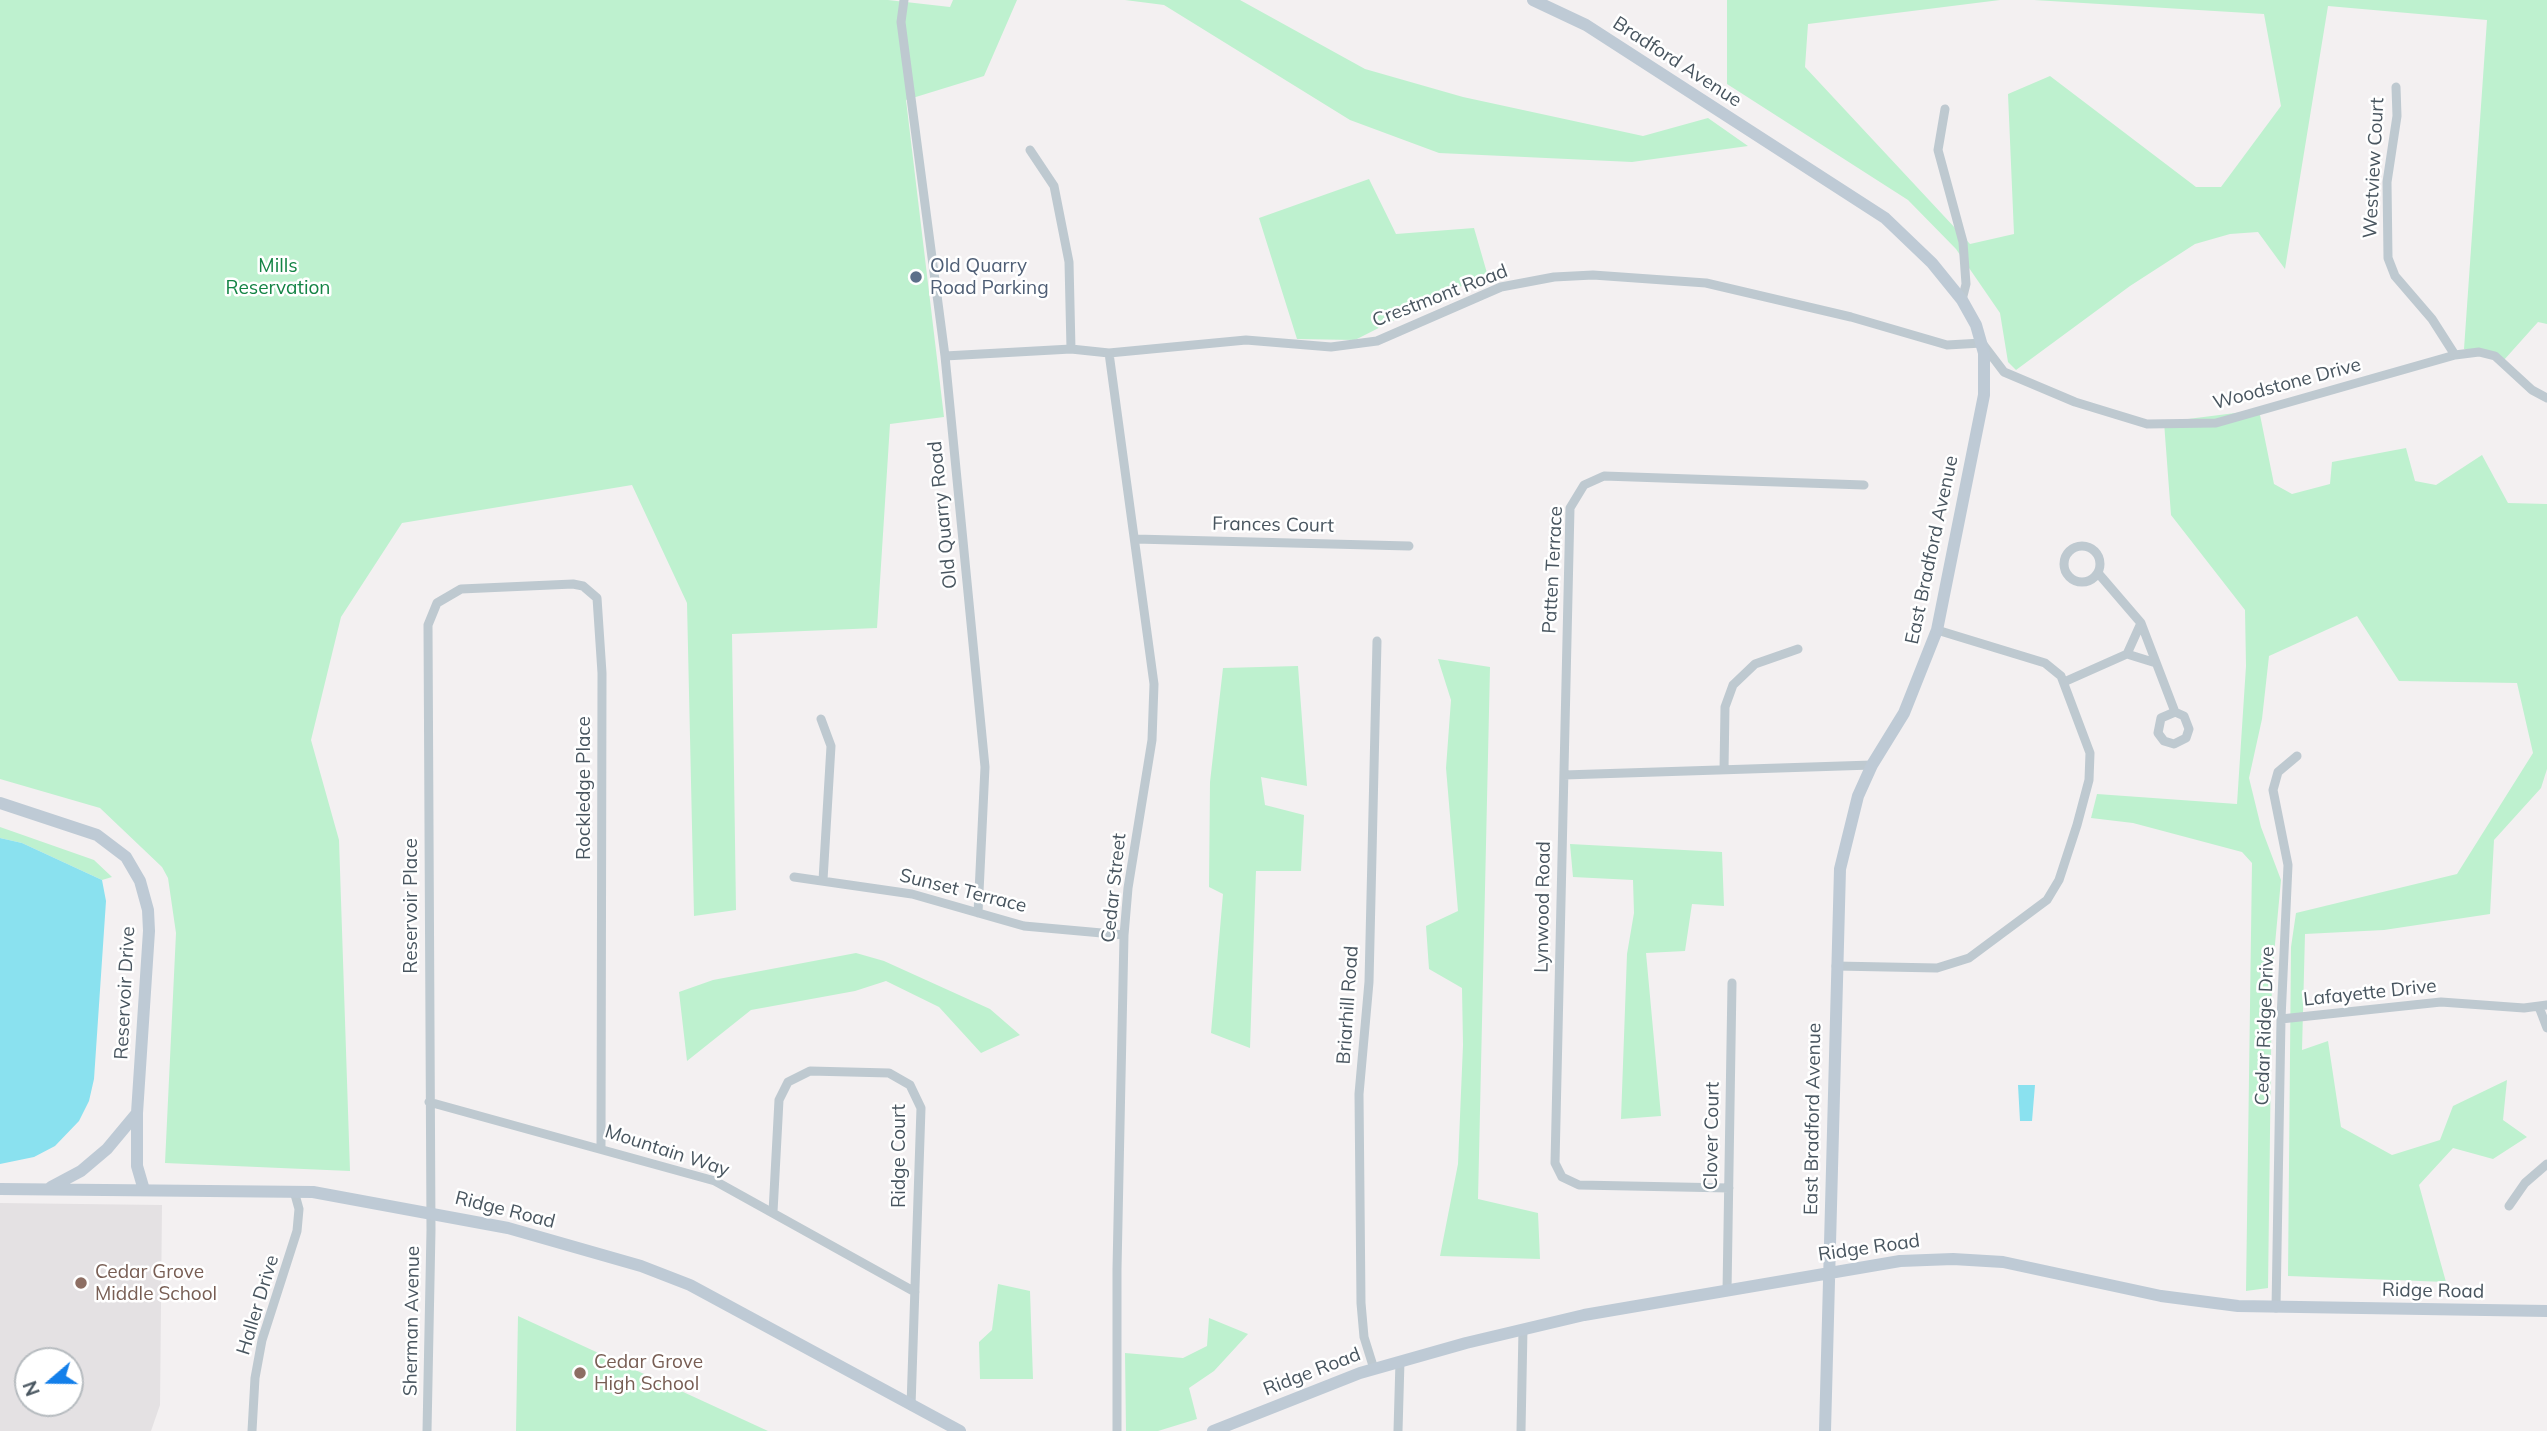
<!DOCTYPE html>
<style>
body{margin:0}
#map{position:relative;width:2547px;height:1431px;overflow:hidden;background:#f3f0f1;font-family:Mulish,sans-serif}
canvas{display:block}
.north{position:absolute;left:14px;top:1347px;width:70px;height:70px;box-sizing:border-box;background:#fff;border:2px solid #b6bbbf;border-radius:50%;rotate:250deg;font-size:19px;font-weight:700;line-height:28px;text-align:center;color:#48555f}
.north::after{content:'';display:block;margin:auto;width:24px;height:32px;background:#137fea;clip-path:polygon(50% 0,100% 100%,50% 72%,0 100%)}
</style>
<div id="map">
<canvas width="2547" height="1431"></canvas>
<div class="north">N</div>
</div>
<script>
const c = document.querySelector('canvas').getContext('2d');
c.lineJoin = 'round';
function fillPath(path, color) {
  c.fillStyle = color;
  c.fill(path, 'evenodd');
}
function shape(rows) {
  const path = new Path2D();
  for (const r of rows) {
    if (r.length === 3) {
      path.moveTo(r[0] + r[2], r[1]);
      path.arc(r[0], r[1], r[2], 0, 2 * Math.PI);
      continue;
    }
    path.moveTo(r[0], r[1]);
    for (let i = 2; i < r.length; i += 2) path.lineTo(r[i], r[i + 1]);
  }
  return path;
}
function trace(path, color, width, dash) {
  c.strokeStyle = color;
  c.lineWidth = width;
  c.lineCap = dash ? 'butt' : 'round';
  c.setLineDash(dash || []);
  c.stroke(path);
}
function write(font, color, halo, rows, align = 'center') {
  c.font = font + ' Mulish,sans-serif';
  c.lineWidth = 5;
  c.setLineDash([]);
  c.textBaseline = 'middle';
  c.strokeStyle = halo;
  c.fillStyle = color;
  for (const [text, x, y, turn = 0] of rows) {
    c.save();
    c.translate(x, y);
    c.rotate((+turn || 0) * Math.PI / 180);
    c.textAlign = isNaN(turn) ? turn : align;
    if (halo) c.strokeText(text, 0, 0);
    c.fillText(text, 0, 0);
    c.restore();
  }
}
const education = shape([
 [0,1203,162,1205,160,1405,151,1431,0,1431],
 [28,1361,70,1361,70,1403,28,1403]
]);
const green = shape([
 [0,0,888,0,950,7,953,0,1017,0,984,76,906,100,944,417,890,424,877,628,732,634,736,910,694,916,687,603,632,485,402,523,341,617,311,740,339,840,350,1171,165,1163,176,933,168,878,162,867,100,808,0,779],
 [1125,0,1240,0,1365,69,1463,97,1643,136,1708,118,1748,146,1632,162,1439,153,1350,120,1164,5],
 [1727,0,2000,0,1808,24,1805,67,1970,244,2014,234,2008,94,2050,76,2196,187,2221,187,2281,106,2264,14,2034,0,2547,0,2547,324,2538,322,2504,360,2464,349,2487,20,2328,6,2285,269,2258,232,2230,234,2195,244,2130,286,2016,370,2008,362,2000,313,1956,249,1908,200,1727,84],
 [1369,179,1396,234,1474,228,1487,273,1355,340,1297,339,1259,218],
 [2259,410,2274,484,2292,494,2330,484,2332,462,2406,448,2415,481,2436,485,2482,455,2508,503,2547,504,2547,769,2541,788,2494,840,2490,914,2384,930,2305,934,2302,1050,2328,1041,2341,1127,2392,1155,2440,1140,2453,1106,2507,1080,2503,1120,2527,1137,2493,1159,2453,1148,2419,1185,2446,1282,2288,1276,2291,947,2296,913,2457,874,2533,753,2517,683,2399,681,2357,616,2269,656,2262,719,2249,778,2261,827,2281,880,2272,976,2268,1288,2246,1291,2252,863,2242,852,2133,823,2091,818,2097,794,2237,804,2246,666,2245,610,2171,515,2164,422],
 [1438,659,1490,667,1478,1199,1538,1213,1540,1259,1440,1256,1458,1164,1463,1045,1462,988,1429,969,1426,926,1458,911,1446,768,1451,700],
 [1298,666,1307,786,1261,777,1265,805,1304,815,1301,871,1256,871,1250,1048,1211,1033,1223,894,1209,887,1210,782,1223,668],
 [0,827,94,860,112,877,102,880,22,843,0,838],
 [1570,844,1722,852,1724,906,1692,904,1685,951,1646,953,1661,1116,1621,1119,1627,954,1634,913,1633,880,1573,877],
 [856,953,884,961,990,1009,1020,1035,981,1053,939,1007,886,981,855,991,751,1010,687,1061,679,992,713,980],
 [998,1284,1030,1291,1033,1379,980,1379,979,1342,992,1330],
 [518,1316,768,1431,516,1431],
 [1209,1318,1248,1334,1214,1371,1189,1388,1197,1419,1158,1431,1126,1431,1125,1353,1183,1358,1207,1346]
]);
const water = shape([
 [0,838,22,843,102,880,106,901,94,1079,89,1101,79,1121,55,1146,34,1157,0,1164],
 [2018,1085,2035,1085,2032,1121,2020,1121]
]);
const street = shape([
 [904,0,901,22,945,356,985,767,978,913],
 [2396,87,2397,116,2387,182,2388,258,2395,276,2432,319,2455,355],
 [1945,109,1938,150,1963,242,1966,284,1962,300],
 [1030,150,1054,186,1069,262,1071,349],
 [1109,353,1154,684,1152,740,1128,888,1124,935,1117,1269,1117,1431],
 [945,356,1071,349,1109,353,1246,340,1331,347,1377,341,1501,287,1554,277,1593,275,1706,283,1851,317,1947,345,1982,343,2004,372,2075,402,2147,424,2216,423,2455,355,2479,352,2495,356,2532,390,2547,398],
 [1135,539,1409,546],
 [2082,564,18],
 [2098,573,2141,623,2175,712,2161,718,2158,733,2164,741,2174,744,2186,738,2189,729,2184,716,2175,712],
 [2127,654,2141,623],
 [2064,682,2127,654,2156,663],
 [821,719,831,746,823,880],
 [1724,770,1725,707,1733,685,1755,664,1798,649],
 [1564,775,1872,765],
 [794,877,912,894,1024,926,1124,935],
 [1836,966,1937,968,1969,958,2047,900,2059,880,2077,825,2089,780,2090,753,2061,676,2045,663,1937,630],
 [2539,1007,2547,1028],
 [2281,1019,2441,1002,2524,1008,2547,1005],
 [429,1102,715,1181,915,1292],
 [1729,1188,1579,1185,1562,1177,1555,1163,1570,508,1584,485,1604,476,1864,485],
 [2509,1206,2525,1183,2547,1164],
 [773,1212,779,1100,788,1082,810,1071,889,1073,910,1085,921,1108,911,1406],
 [1727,1291,1732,983],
 [2276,1308,2281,1019,2288,865,2273,790,2278,772,2297,756],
 [1374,1369,1364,1337,1361,1303,1359,1094,1369,982,1377,641],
 [252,1431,255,1378,262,1340,297,1231,299,1209,294,1191],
 [427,1431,431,1230,428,625,437,603,461,589,573,584,583,586,597,598,602,673,601,1147],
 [1398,1431,1400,1361],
 [1521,1431,1523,1329]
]);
const secondary = shape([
 [1533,0,1586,25,1885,218,1932,263,1962,300,1976,325,1984,353,1984,395,1937,630,1904,713,1872,765,1858,796,1840,869,1825,1431],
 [0,803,97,835,126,857,140,881,148,910,149,931,137,1113,137,1166,144,1190],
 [51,1187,81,1171,107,1149,137,1113],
 [0,1189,313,1192,508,1228,641,1266,690,1285,960,1431],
 [1213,1431,1360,1373,1466,1343,1584,1315,1900,1261,1953,1259,2003,1262,2161,1296,2238,1306,2547,1311]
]);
const markers = [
 [916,277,7,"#5c6f8a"],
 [81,1283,7,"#8d6e63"],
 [580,1373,7,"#8d6e63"]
];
const streetNames = [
 ["Bradford Avenue",1677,62,33],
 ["Westview Court",2374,168,-87],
 ["Crestmont Road",1440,296,-21],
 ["Woodstone Drive",2287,384,-15],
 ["Old Quarry Road",943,515,-96],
 ["Frances Court",1273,525,1],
 ["East Bradford Avenue",1932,550,-78],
 ["Patten Terrace",1553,570,-87],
 ["Rockledge Place",584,788,-90],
 ["Cedar Street",1114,888,-84],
 ["Sunset Terrace",963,891,14],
 ["Reservoir Place",411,906,-90],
 ["Lynwood Road",1543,907,-89],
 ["Reservoir Drive",125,993,-87],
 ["Lafayette Drive",2370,993,-6],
 ["Briarhill Road",1348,1005,-86],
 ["Cedar Ridge Drive",2265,1026,-88],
 ["East Bradford Avenue",1813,1119,-89],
 ["Clover Court",1712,1136,-89],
 ["Mountain Way",667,1151,18],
 ["Ridge Court",899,1156,-90],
 ["Ridge Road",505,1210,14],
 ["Ridge Road",1869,1248,-8],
 ["Ridge Road",2433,1291,1],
 ["Haller Drive",258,1305,-73],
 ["Sherman Avenue",412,1321,-89],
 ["Ridge Road",1312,1372,-21]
];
const parkNames = [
 ["Mills",278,266],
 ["Reservation",278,288]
];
const serviceNames = [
 ["Old Quarry",930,266],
 ["Road Parking",930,288]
];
const educationNames = [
 ["Cedar Grove",95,1272],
 ["Middle School",95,1294],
 ["Cedar Grove",594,1362],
 ["High School",594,1384]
];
fillPath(education, '#e4e1e3');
fillPath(green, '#bef1cf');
fillPath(water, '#8ae1ef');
trace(street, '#bec9d0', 9);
trace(secondary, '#becad5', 12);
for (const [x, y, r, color] of markers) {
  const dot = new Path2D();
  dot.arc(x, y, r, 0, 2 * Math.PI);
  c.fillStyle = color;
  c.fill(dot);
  trace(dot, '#fff', 2.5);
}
write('19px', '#48555f', '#fff', streetNames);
write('19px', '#148445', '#fff', parkNames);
write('19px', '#4e5e75', '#fff', serviceNames, 'left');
write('19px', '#785e54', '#fff', educationNames, 'left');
</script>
